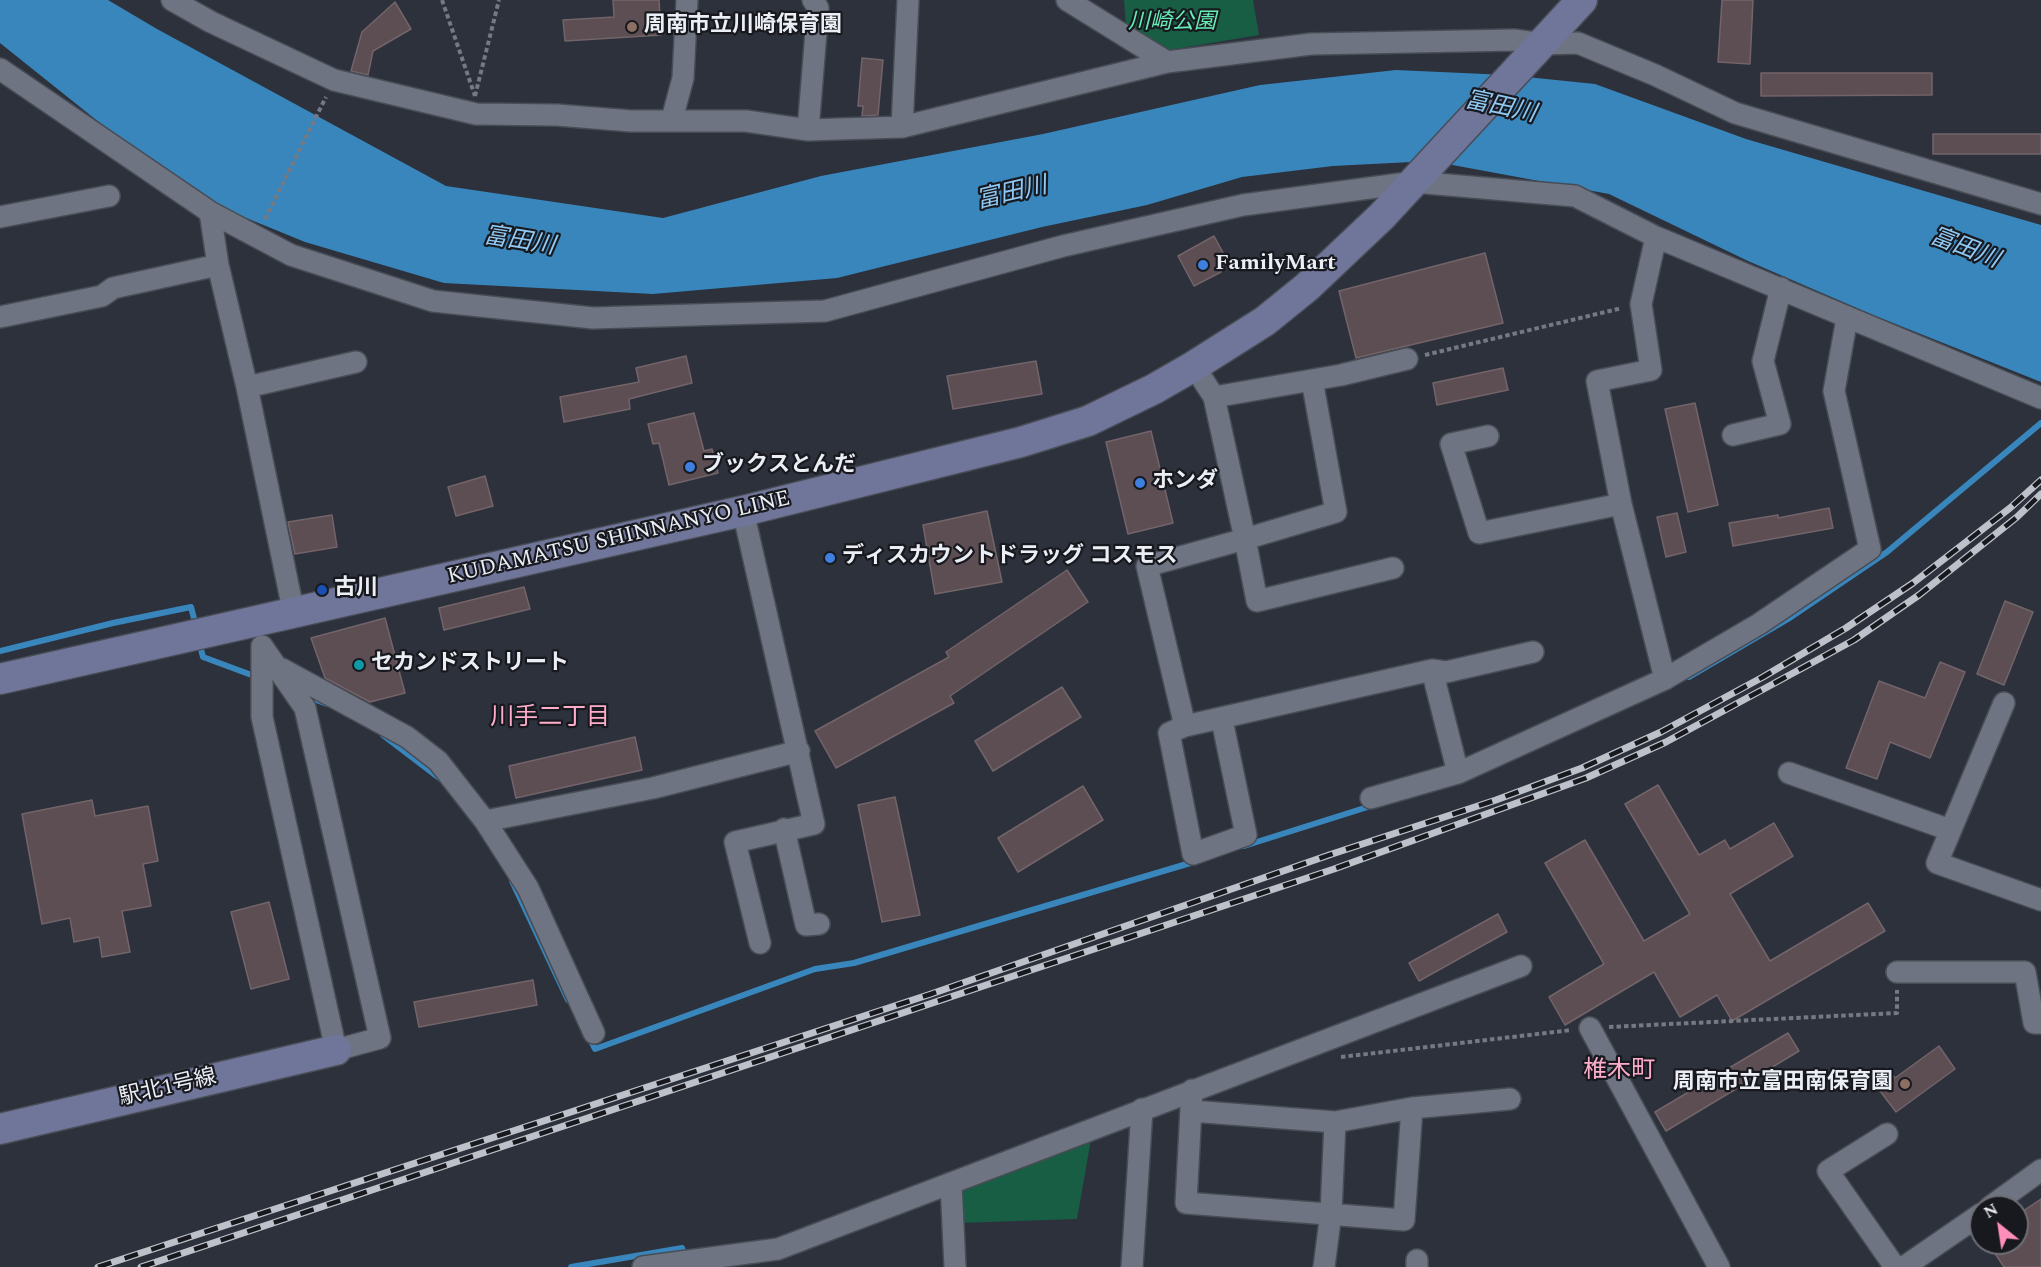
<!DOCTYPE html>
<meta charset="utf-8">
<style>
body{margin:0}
#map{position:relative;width:2041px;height:1267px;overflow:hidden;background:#2c313c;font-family:Spectral,serif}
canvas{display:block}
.north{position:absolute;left:1969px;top:1195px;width:60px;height:60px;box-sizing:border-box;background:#17191e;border:2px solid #6c6e74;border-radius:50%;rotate:330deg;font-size:16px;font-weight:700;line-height:24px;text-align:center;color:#ebeef5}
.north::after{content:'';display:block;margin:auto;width:21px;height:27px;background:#ff8ebb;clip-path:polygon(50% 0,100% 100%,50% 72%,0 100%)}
</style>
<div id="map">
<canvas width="2041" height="1267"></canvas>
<div class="north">N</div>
</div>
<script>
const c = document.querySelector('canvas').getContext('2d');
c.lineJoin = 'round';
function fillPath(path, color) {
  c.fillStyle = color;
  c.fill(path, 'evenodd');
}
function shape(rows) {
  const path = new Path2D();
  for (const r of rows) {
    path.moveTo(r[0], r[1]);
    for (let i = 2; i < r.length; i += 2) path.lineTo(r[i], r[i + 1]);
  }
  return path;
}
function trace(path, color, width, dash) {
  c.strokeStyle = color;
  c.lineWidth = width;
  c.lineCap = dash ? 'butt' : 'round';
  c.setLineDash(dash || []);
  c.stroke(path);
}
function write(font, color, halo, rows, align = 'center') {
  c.font = font + ' Spectral,"Noto Sans JP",serif';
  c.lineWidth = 4.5;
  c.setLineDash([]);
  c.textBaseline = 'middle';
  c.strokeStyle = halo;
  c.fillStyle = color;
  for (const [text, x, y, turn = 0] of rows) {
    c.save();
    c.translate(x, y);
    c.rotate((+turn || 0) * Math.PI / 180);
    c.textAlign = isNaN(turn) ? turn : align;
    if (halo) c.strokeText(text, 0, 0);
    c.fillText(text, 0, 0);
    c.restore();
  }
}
const green = shape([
 [1124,0,1253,0,1259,35,1169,50,1126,27],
 [1091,1139,1077,1219,959,1223,958,1186]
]);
const water = shape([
 [0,0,108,0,157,29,446,186,663,218,821,176,1043,134,1260,85,1396,70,1507,75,1595,84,1746,139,2041,225,2041,382,1873,315,1748,261,1609,194,1431,161,1333,166,1242,177,1147,205,1042,227,837,278,653,294,444,283,305,242,190,195,0,43]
]);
const stream = shape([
 [199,642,203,657,257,677],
 [0,651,113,623,191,607,196,626],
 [1689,677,1788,619,1887,552,2041,423],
 [306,696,327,704],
 [383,735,442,780],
 [1244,846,1374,805],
 [512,881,568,1000],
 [589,1037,595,1049,815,969,854,963,1197,861],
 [571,1267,682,1248,685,1257]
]);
const building = shape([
 [613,0,659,0,661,35,565,41,563,20,614,17,613,0],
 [1722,0,1753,0,1750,64,1718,62,1722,0],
 [395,2,411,29,373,51,368,75,351,71,362,32,395,2],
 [862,58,883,60,878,115,862,116,863,106,858,106,862,58],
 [1761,73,1932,73,1932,95,1761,96,1761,73],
 [1933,134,2041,134,2041,154,1933,154,1933,134],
 [1214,236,1226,258,1221,272,1194,286,1178,256,1214,236],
 [1485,253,1503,323,1356,358,1339,291,1485,253],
 [686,356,692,383,629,399,630,409,564,422,560,397,639,382,636,368,686,356],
 [1036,361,1042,394,953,409,947,376,1036,361],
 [1503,368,1508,390,1437,405,1433,383,1503,368],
 [1695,403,1718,505,1688,512,1665,409,1695,403],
 [694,413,704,451,712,449,718,473,669,485,659,443,653,444,648,424,694,413],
 [1151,431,1173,523,1128,534,1106,442,1151,431],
 [485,476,493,506,456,516,448,487,485,476],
 [1829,508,1833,528,1733,546,1729,523,1778,515,1778,518,1829,508],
 [987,511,1002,582,935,594,923,525,987,511],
 [1677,513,1686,552,1666,557,1657,517,1677,513],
 [332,515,337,547,295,554,288,522,332,515],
 [1067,570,1088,602,950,696,954,703,836,768,815,731,949,657,946,652,1067,570],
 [524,587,530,609,444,630,439,608,524,587],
 [2005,601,2033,612,2004,685,1977,674,2005,601],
 [385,618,405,693,370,702,325,678,311,638,385,618],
 [1940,662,1965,672,1930,758,1890,742,1877,779,1846,768,1879,681,1925,698,1940,662],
 [1062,687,1081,717,993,771,975,741,1062,687],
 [635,737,642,770,516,798,509,766,635,737],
 [1658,785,1699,855,1725,840,1730,849,1774,823,1793,856,1730,894,1770,961,1868,903,1885,931,1732,1021,1717,995,1680,1017,1654,972,1565,1025,1549,997,1604,964,1545,863,1585,840,1644,941,1690,914,1625,804,1658,785],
 [1083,786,1103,820,1018,872,998,838,1083,786],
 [895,797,920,915,882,922,858,805,895,797],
 [92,800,95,816,148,806,158,861,143,864,151,906,122,911,130,952,102,957,99,937,74,942,70,918,42,924,22,814,92,800],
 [269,902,289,979,251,989,231,912,269,902],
 [1498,914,1507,932,1419,981,1409,963,1498,914],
 [533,980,537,1005,419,1027,414,1002,533,980],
 [1788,1033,1799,1051,1666,1131,1655,1112,1788,1033],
 [1939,1046,1955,1069,1896,1112,1871,1079,1887,1068,1895,1078,1939,1046],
 [2041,1199,2041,1267,2004,1267,1988,1243,2017,1243,2017,1215,2041,1199]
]);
const path = shape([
 [442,0,475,96],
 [475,96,499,0],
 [265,219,326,97],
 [1425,355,1622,308],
 [1609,1027,1897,1013,1897,990],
 [1341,1057,1572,1030]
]);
const street = shape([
 [172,0,211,22,334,80,476,114,557,115,631,121,746,121,808,130,902,127,1167,62,1311,44,1514,40,1543,44,1578,43,1655,75,1735,113,2041,204],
 [1067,0,1167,62],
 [0,69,210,212,291,255,433,301,593,318,825,311,1063,246,1243,205,1414,182,1575,196,1656,237,2041,398],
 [672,119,683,78,687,0],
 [902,127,908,0],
 [808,130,818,8,813,0],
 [210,212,218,265,247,387,294,614],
 [0,217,109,196],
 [1656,237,1641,304,1651,370,1597,381,1621,504,1665,679],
 [0,317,102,296,113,288,218,265],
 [1312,380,1336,512,1245,539,1257,601,1393,568],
 [247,387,356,362],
 [1214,397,1341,375,1407,359],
 [1733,435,1780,424,1763,361,1781,288],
 [1488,436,1451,444,1479,533,1621,504],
 [743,511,814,824,735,842,760,943],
 [262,646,305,708,380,1038,336,1050,262,717,262,646],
 [282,669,407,737,438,761,485,821,528,888,594,1033],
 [1432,670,1446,672,1533,652],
 [2004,703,1937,863,2041,900],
 [1222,720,1246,835,1193,854,1169,733,1185,726,1432,670,1458,773,1665,679,1759,624,1870,549,1834,391,1847,318],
 [1185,726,1147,566,1245,539,1214,397,1194,366],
 [1789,773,1950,830],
 [1371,798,1458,773],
 [485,821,653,788,799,751],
 [784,829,806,925,819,924],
 [1897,972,2025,972,2034,1023,2041,1023],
 [1590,1028,1719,1267],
 [1192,1090,1186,1203,1404,1220,1412,1108],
 [1191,1111,1335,1122,1331,1213,1324,1267],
 [1335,1122,1412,1108,1510,1099],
 [1887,1134,1828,1171,1895,1267],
 [951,1183,955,1267],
 [1990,1207,2041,1170],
 [643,1267,778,1249,1521,966],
 [1132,1267,1142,1109],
 [1417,1267,1417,1260],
 [1904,1267,1981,1214]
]);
const secondary = shape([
 [0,679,743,511,1021,442,1088,421,1154,389,1194,366,1265,321,1307,287,1382,216,1582,0],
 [0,1129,336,1050]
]);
const rail = shape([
 [98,1267,931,994,1329,855,1496,800,1582,768,1661,732,1763,677,1846,628,1913,583,2010,508,2041,480],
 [141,1267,1334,869,1586,778,1666,742,1854,640,1919,595,2017,517,2041,494]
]);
const markers = [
 [632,27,6,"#8d6e63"],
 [1203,265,6,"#3f7fe0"],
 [690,467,6,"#3f7fe0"],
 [1140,483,6,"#3f7fe0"],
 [830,558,6,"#3f7fe0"],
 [322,590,6,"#1a4fb4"],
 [359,665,6,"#0f9aa8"],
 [1905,1084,6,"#8d6e63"]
];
const parkNames = [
 ["川崎公園",1172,24]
];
const poiNames = [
 ["周南市立川崎保育園",644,27],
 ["FamilyMart",1215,265],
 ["ブックスとんだ",702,467],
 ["ホンダ",1152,483],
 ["ディスカウントドラッグ コスモス",842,558],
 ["古川",334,590],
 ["セカンドストリート",371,665],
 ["周南市立富田南保育園",1893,1084,"right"]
];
const streetNames = [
 ["KUDAMATSU SHINNANYO LINE",619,539,-13],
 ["駅北1号線",168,1089,-13]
];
const waterNames = [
 ["富田川",1500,109,12],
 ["富田川",1012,195,-13],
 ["富田川",519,243,9],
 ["富田川",1964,250,21]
];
const neighbourhoodNames = [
 ["川手二丁目",550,719],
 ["椎木町",1619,1072]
];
fillPath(green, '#185e44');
fillPath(water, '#3986bc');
trace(stream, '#3986bc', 6);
fillPath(building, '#5c4e53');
trace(building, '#73646a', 1.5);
trace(street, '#484c55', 24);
trace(secondary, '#484c55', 33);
trace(path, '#757983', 4, [4.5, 3]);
trace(street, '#6e7481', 21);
trace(secondary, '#70759a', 30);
trace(rail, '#bdc1c9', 7);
trace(rail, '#17191e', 4.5, [14]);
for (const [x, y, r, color] of markers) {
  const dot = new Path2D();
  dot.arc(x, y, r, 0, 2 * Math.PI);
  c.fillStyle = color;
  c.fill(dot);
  trace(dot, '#17191e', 2);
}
write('italic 22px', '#66ecb6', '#17191e', parkNames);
write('bold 22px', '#ebeef5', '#17191e', poiNames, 'left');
write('22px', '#ebeef5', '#17191e', streetNames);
write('italic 24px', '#91c9f5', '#17191e', waterNames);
write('24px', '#fdadcb', '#17191e', neighbourhoodNames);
</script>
